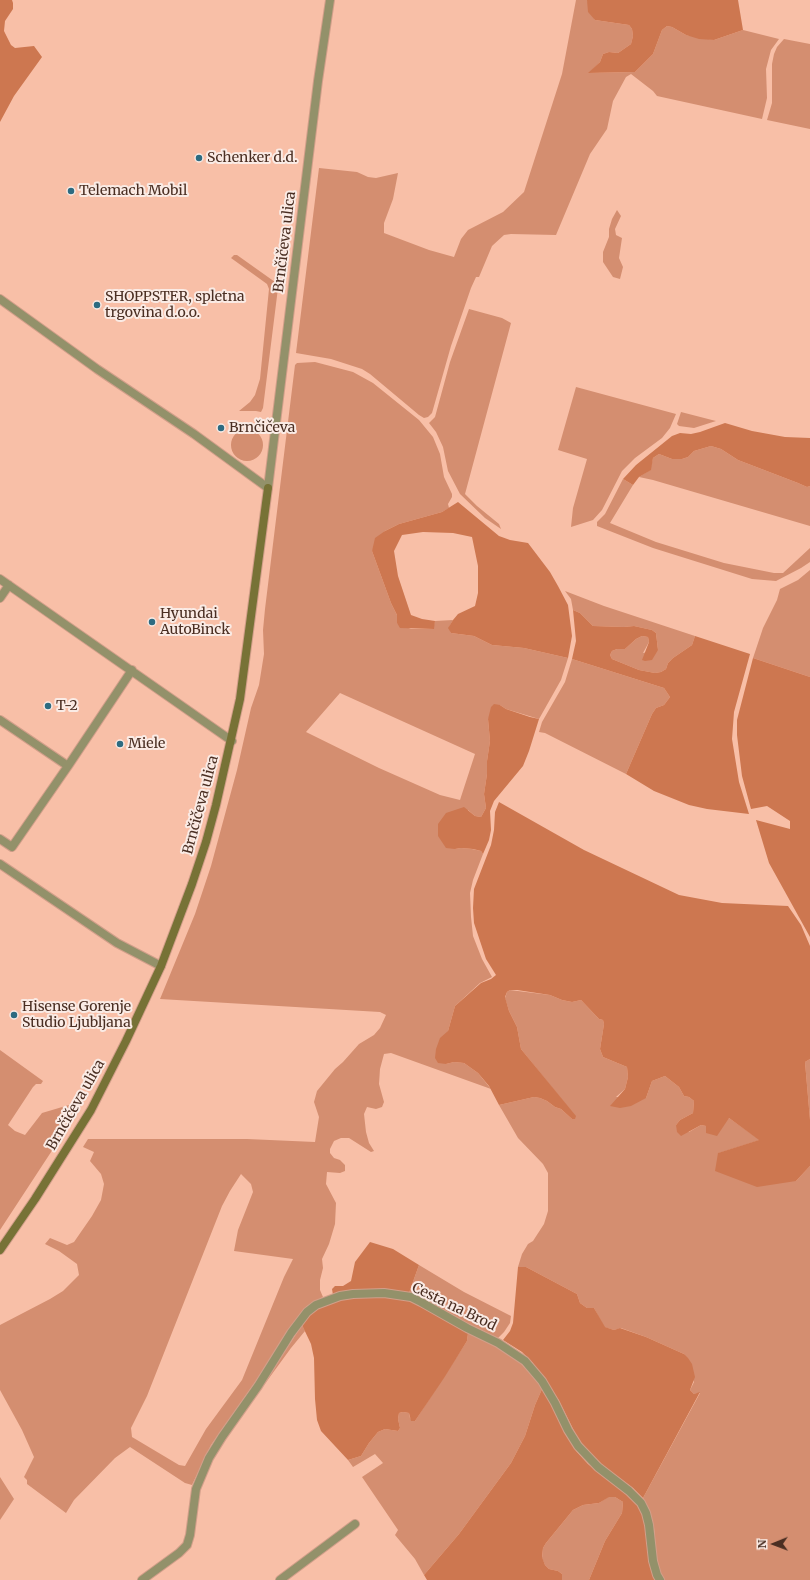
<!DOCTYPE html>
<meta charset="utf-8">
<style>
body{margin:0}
#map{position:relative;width:810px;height:1580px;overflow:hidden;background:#f8bfa7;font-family:Merriweather,serif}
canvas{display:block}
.north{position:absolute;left:754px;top:1524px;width:40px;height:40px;-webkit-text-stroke:3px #faebe5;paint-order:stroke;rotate:269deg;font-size:11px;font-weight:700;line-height:16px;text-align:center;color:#4a2e22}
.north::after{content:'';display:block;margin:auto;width:14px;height:18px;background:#4a2e22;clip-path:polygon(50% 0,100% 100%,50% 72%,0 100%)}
</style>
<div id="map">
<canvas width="810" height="1580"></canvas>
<div class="north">N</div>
</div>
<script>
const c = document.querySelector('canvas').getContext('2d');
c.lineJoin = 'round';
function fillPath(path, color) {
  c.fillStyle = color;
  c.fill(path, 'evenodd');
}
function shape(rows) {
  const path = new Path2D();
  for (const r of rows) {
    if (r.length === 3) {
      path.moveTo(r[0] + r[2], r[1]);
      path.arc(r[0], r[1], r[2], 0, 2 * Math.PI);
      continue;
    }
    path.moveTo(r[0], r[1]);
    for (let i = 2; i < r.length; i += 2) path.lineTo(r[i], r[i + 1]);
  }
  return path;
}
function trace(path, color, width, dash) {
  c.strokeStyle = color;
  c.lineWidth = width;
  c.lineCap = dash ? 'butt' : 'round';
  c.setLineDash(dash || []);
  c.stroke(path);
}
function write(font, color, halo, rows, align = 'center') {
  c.font = font + ' Merriweather,serif';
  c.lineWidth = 4;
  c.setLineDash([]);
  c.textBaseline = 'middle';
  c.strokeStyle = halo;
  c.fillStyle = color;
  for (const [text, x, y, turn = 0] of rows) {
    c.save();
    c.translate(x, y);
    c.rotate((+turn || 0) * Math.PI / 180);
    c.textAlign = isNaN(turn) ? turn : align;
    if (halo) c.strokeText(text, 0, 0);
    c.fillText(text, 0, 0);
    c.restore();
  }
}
const green = shape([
 [576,0,587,0,595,20,629,25,632,29,633,36,631,44,618,53,609,52,603,54,600,62,589,73,635,72,653,54,662,30,667,26,672,27,686,35,714,40,743,30,779,39,771,50,766,69,767,98,762,119,657,96,653,91,631,74,626,77,613,101,607,129,590,154,556,235,511,234,504,235,492,246,479,277,476,277,471,288,451,346,432,413,428,417,424,418,419,415,370,374,362,369,331,359,296,353,319,168,357,172,368,177,376,178,398,173,393,199,384,223,384,233,429,250,454,257,461,239,468,230,503,212,524,192,562,74],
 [784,39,810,44,810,129,767,120,772,103,772,64,774,54,777,47],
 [617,210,621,216,615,229,616,235,622,238,619,258,623,267,620,279,613,277,603,262,603,252,609,237,609,229,612,219],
 [234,255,237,255,275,282,278,288,263,408,261,412,256,411,239,411,250,402,255,395,260,379,269,289,267,284,231,258],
 [469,309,502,318,511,323,465,494,477,506,499,524,501,529,485,518,460,494,448,471,443,447,436,432,429,423,435,417,450,362],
 [315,362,353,372,373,383,419,420,433,437,440,454,444,477,452,494,452,497,448,504,449,508,442,512,399,524,385,531,372,551,391,603,397,615,397,623,411,629,433,629,435,621,453,620,449,627,451,633,474,636,492,645,524,648,568,658,561,680,539,719,506,709,500,705,488,719,490,741,487,761,487,774,484,794,486,808,481,817,475,816,468,810,455,849,461,848,472,849,481,851,483,854,473,880,470,893,471,917,473,936,482,959,492,977,480,983,455,1006,448,1031,446,1064,454,1062,464,1063,478,1073,491,1089,391,1053,384,1054,380,1069,379,1084,384,1102,382,1107,376,1109,367,1107,364,1114,366,1132,369,1143,374,1151,371,1152,349,1138,341,1138,334,1141,330,1149,330,1153,334,1158,340,1160,345,1165,345,1171,340,1173,327,1172,326,1184,336,1203,335,1224,329,1244,322,1259,323,1268,320,1280,320,1290,323,1297,307,1306,300,1315,279,1348,211,1445,192,1485,185,1483,130,1447,115,1458,74,1500,66,1513,27,1484,27,1480,24,1477,34,1457,22,1430,0,1390,0,1325,50,1299,63,1291,79,1275,77,1264,59,1251,45,1244,50,1238,67,1245,74,1242,92,1216,101,1200,104,1184,101,1174,90,1161,94,1152,83,1147,88,1139,247,1139,315,1142,319,1117,314,1102,317,1091,335,1069,343,1062,359,1044,374,1035,380,1028,386,1015,380,1012,160,999,195,914,211,866,237,770,251,708,259,685,264,654,263,630,265,609,295,365,297,363],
 [340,693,475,754,460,800,440,795,379,768,306,732],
 [241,1174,251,1184,253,1192,238,1230,234,1251,293,1259,284,1277,242,1380,206,1429,185,1466,179,1465,132,1437,131,1428,147,1396,222,1206,230,1191],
 [576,387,676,414,670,428,662,438,635,458,622,471,602,510,593,520,571,527,573,508,587,459,558,450],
 [681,412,712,420,716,421,694,428,679,426,677,424],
 [247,445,16],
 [711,446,721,449,738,460,798,483,807,487,810,486,810,526,653,480,639,477,650,470,653,458,659,454,672,459,682,459,688,457,694,451],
 [623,479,633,485,610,523,656,542,724,563,774,573,783,573,810,548,810,562,801,568,776,581,752,579,653,548,597,526,597,522,605,514],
 [810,570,810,677,753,658,763,628,777,600,780,589,798,580],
 [565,591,604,606,695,636,692,645,673,658,668,663,666,669,661,672,655,673,639,670,612,659,610,655,612,651,617,649,625,649,636,639,642,636,648,637,649,642,643,653,658,650,656,633,652,630,634,626,624,627,593,626,580,613,573,610,571,599],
 [572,659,664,688,670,697,664,705,656,708,652,714,626,774,545,733,539,732,542,722,565,682],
 [510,990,550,995,562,1000,572,1002,581,1000,599,1019,603,1020,604,1024,600,1049,603,1057,627,1067,628,1077,625,1089,616,1097,646,1098,652,1081,665,1076,679,1087,684,1096,689,1097,694,1101,693,1113,680,1120,676,1125,689,1132,701,1125,706,1126,729,1118,760,1140,719,1153,796,1181,810,1166,810,1580,664,1580,657,1566,654,1528,648,1507,643,1498,700,1393,694,1394,690,1390,694,1382,684,1354,646,1337,621,1328,614,1330,604,1327,594,1308,587,1308,580,1303,577,1294,526,1267,518,1267,522,1254,528,1244,533,1241,544,1224,548,1211,548,1173,543,1164,518,1138,499,1105,534,1097,540,1098,547,1101,555,1107,561,1109,572,1119,575,1116,521,1049,517,1027,509,1011,505,998,507,992],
 [0,1050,43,1081,41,1084,36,1084,33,1087,8,1125,15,1131,25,1135,42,1113,69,1105,77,1110,55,1146,0,1230],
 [810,1059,810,1120,805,1062],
 [419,1265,464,1292,511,1316,510,1323,504,1332,498,1338,466,1323,416,1295,409,1293],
 [302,1325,305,1331,291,1348,264,1385,268,1377],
 [468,1333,508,1352,517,1359,537,1381,542,1389,535,1405,525,1436,511,1463,459,1534,424,1575,415,1559,395,1535,398,1530,362,1477,383,1463,375,1454,353,1467,348,1460,361,1456,369,1443,378,1432,385,1429,398,1431,400,1428,398,1419,399,1413,403,1412,409,1413,410,1418,415,1421,467,1341],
 [0,1477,14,1499,0,1520],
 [608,1497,615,1497,623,1502,622,1513,605,1541,589,1580,562,1580,562,1574,558,1571,549,1569,545,1565,542,1558,543,1548,546,1543,573,1510,583,1505,599,1503]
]);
const forest = shape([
 [0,0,12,0,13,3,13,9,5,21,4,31,11,45,15,48,34,46,42,57,14,96,0,122],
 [587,0,738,0,743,30,714,40,699,39,686,35,672,27,667,26,662,30,653,54,635,72,588,73,600,62,603,54,609,52,618,53,631,44,633,36,632,29,629,25,595,20,588,12],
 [725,423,752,431,785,437,810,438,810,486,807,487,798,483,738,460,721,449,711,446,694,451,688,457,682,459,672,459,659,454,653,458,651,470,639,477,633,485,623,479,636,465,672,436,680,433,691,434,700,432],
 [458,502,499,536,510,540,528,543,550,572,558,586,568,605,572,636,568,658,524,648,492,645,474,636,451,633,448,628,453,620,458,614,475,606,478,593,478,566,472,537,453,533,423,532,402,535,394,551,398,576,411,615,422,619,435,621,434,629,400,628,397,623,397,615,391,603,372,551,375,538,385,531,399,524,442,512],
 [573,610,580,613,593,626,624,627,634,626,652,630,656,633,658,650,652,660,645,661,642,660,649,642,648,637,642,636,636,639,625,649,617,649,612,651,610,655,612,659,639,670,655,673,661,672,666,669,668,663,673,658,692,645,695,636,750,654,734,712,732,739,739,782,749,814,707,809,689,805,654,791,626,774,652,714,656,708,664,705,670,697,664,688,572,659,576,641],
 [753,658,810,677,810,937,769,863,756,820,790,829,790,821,767,806,751,809,742,776,737,735,737,720],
 [494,704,500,705,506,709,530,717,539,719,529,751,523,766,494,801,490,811,491,830,489,840,483,854,481,851,473,849,461,848,455,849,446,848,438,836,438,824,446,813,464,807,475,816,481,817,486,808,484,794,487,774,487,761,490,741,488,719,491,707],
 [499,802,584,850,679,895,722,903,788,906,801,925,810,946,810,1059,805,1062,810,1120,810,1166,796,1181,757,1187,715,1171,718,1153,759,1140,729,1118,717,1136,706,1133,706,1126,701,1125,681,1136,677,1132,676,1125,680,1120,693,1113,694,1101,689,1097,684,1096,679,1087,665,1076,652,1081,646,1098,631,1106,620,1108,610,1106,625,1089,628,1077,627,1067,603,1057,600,1049,604,1024,603,1020,599,1019,581,1000,572,1002,562,1000,550,995,517,990,510,990,507,992,505,997,509,1011,517,1027,521,1049,576,1116,575,1119,572,1119,561,1109,555,1107,547,1101,540,1098,534,1097,499,1105,489,1086,478,1073,464,1063,454,1062,446,1064,438,1063,435,1058,436,1049,440,1038,448,1031,455,1006,481,983,491,979,496,975,486,959,474,923,473,908,474,889,491,845,494,830,495,812],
 [370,1242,393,1249,419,1265,409,1293,333,1295,332,1289,335,1286,343,1286,351,1281,355,1262],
 [518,1267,526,1267,577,1294,580,1303,587,1308,594,1308,605,1327,614,1330,620,1328,646,1337,684,1354,688,1358,692,1364,695,1377,690,1390,694,1394,700,1392,643,1498,633,1488,603,1466,590,1455,580,1443,558,1399,532,1362,522,1352,503,1340,510,1331,513,1323],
 [380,1295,395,1297,412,1302,468,1333,467,1341,444,1378,415,1421,411,1421,409,1413,403,1412,399,1413,398,1419,400,1428,398,1431,385,1429,378,1432,369,1443,361,1456,348,1460,321,1431,317,1420,315,1399,314,1358,311,1344,302,1325,313,1311,333,1301,349,1298],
 [542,1389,549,1398,567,1437,577,1452,588,1464,635,1501,642,1511,645,1521,650,1567,655,1580,589,1580,605,1541,622,1513,623,1502,615,1497,609,1497,599,1503,583,1505,573,1510,546,1543,543,1548,542,1557,545,1565,549,1569,558,1571,562,1574,562,1580,427,1580,424,1575,459,1534,511,1463,525,1436,535,1405]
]);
const street = shape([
 [0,299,97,369,194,434,268,488,318,81,330,0],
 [0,579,232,741],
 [0,598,9,585],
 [0,720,68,766,132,670],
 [0,839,12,847,68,766],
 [0,864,117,943,161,966],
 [142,1580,179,1553,187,1545,190,1535,196,1489,209,1458,222,1437,258,1386,291,1333,307,1312,316,1305,340,1296,353,1294,384,1293,411,1297,421,1302,467,1328,498,1343,525,1361,542,1381,555,1403,568,1430,578,1446,598,1467,629,1491,641,1503,646,1513,649,1525,653,1561,657,1575,660,1580],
 [280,1580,355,1524]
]);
const secondary = shape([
 [0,1250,35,1199,91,1110,126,1041,161,966,192,884,206,842,216,805,240,699,268,488]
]);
const markers = [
 [199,158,4,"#2d6b81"],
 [71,191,4,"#2d6b81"],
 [97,305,4,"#2d6b81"],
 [221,428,4,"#2d6b81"],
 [152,622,4,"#2d6b81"],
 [48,706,4,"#2d6b81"],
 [120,744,4,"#2d6b81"],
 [14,1015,4,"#2d6b81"]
];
const poiNames = [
 ["Schenker d.d.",207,158],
 ["Telemach Mobil",79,191],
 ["SHOPPSTER, spletna",105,297],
 ["trgovina d.o.o.",105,313],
 ["Brnčičeva",229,428],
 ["Hyundai",160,614],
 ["AutoBinck",160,630],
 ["T-2",56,706],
 ["Miele",128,744],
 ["Hisense Gorenje",22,1007],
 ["Studio Ljubljana",22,1023]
];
const streetNames = [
 ["Brnčičeva ulica",285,242,-83],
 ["Brnčičeva ulica",201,805,-75],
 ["Brnčičeva ulica",76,1105,-60],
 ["Cesta na Brod",454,1307,26]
];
fillPath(green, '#d48e70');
fillPath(forest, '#cd7750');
trace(street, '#d29f8a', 10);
trace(secondary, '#d29f8a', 10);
trace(street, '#93916a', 8);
trace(secondary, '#777236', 8);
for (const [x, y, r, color] of markers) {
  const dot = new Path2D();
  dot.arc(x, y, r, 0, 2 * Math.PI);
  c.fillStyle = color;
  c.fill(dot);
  trace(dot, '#faebe5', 1.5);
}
write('14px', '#4a2e22', '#faebe5', poiNames, 'left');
write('14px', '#4a2e22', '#faebe5', streetNames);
</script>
